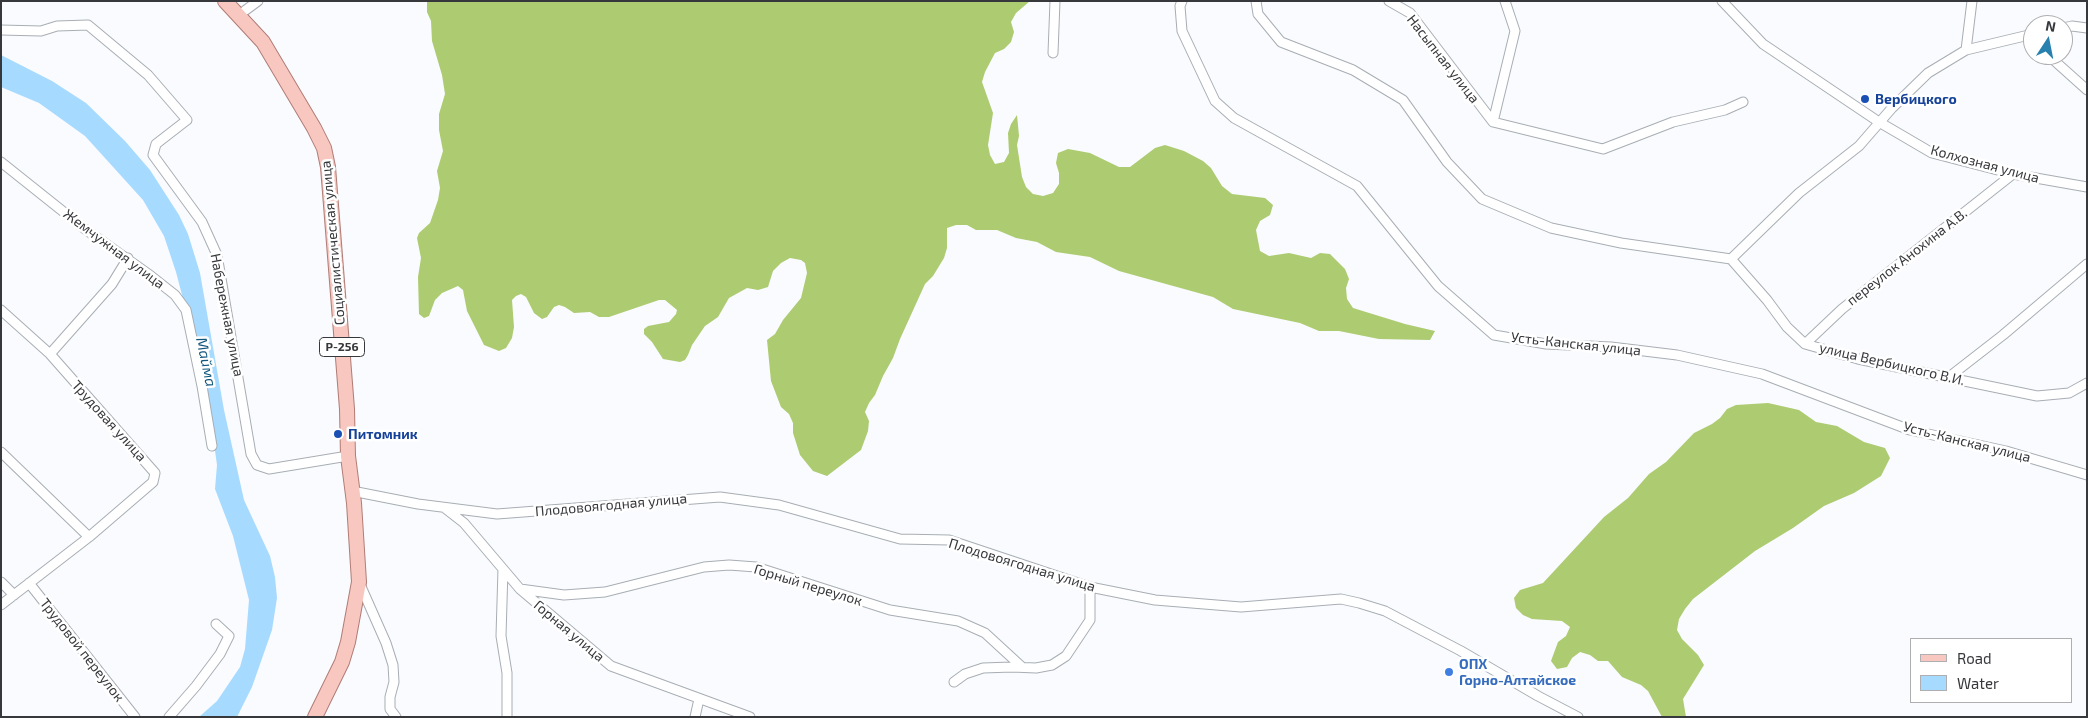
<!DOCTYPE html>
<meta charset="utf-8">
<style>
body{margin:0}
#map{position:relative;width:2088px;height:718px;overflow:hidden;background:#f9fbfe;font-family:"Exo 2",sans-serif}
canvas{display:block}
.frame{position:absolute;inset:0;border:2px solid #36383b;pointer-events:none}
.legend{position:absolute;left:1910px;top:638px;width:162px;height:65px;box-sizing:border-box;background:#fff;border:1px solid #afafb1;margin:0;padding:6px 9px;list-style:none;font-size:15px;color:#36383b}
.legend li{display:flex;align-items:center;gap:10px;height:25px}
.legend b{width:25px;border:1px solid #afafb1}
.north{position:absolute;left:2023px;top:15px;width:50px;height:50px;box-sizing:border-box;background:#fff;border:1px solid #afafb1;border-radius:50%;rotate:11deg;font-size:14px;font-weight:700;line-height:20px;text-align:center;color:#36383b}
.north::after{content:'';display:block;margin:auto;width:18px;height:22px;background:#2780ae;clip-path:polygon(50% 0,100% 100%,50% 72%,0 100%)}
</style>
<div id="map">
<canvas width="2088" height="718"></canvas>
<div class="frame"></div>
<ul class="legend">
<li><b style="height:6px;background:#f7c7c0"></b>Road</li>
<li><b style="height:14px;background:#a7daff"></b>Water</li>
</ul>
<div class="north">N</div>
</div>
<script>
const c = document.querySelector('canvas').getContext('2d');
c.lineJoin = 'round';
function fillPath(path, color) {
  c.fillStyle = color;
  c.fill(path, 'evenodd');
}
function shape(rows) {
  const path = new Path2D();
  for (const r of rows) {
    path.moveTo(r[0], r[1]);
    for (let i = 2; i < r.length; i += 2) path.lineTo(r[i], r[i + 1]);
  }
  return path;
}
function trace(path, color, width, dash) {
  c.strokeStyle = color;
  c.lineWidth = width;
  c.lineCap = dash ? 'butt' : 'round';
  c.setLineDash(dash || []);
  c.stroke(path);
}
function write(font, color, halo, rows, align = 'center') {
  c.font = font + ' "Exo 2",sans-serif';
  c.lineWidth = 5;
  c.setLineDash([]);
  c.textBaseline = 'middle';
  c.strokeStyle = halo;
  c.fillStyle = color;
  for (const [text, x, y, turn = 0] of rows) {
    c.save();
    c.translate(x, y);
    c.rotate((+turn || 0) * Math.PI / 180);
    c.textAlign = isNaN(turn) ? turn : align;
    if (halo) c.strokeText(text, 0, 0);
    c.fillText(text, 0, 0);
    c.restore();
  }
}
const forest = shape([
 [427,1,1030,1,1016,13,1011,22,1014,32,1011,42,1004,49,995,53,985,72,982,82,993,113,988,145,990,155,995,164,1004,162,1009,153,1008,133,1011,124,1017,115,1019,136,1017,145,1022,177,1026,187,1033,194,1043,196,1053,193,1059,184,1059,173,1056,163,1058,153,1068,149,1090,153,1119,167,1130,167,1155,148,1165,145,1184,151,1203,161,1211,168,1222,186,1232,194,1265,198,1273,205,1270,215,1260,221,1256,230,1260,251,1269,256,1289,253,1311,258,1320,253,1330,254,1345,269,1349,279,1346,288,1347,299,1353,308,1405,324,1435,331,1430,340,1379,339,1339,331,1319,331,1300,323,1233,309,1213,297,1119,271,1090,257,1056,252,1037,242,1016,238,997,230,976,230,967,225,956,225,947,228,947,248,944,258,933,276,925,284,900,339,893,358,883,376,875,395,869,403,865,412,869,421,868,431,861,450,827,476,813,471,800,455,793,433,793,423,789,414,781,407,771,381,767,340,775,334,783,320,801,298,807,273,805,263,801,260,790,258,781,263,773,271,768,287,758,290,747,288,729,298,718,317,705,326,692,345,688,355,685,360,680,362,663,359,652,342,644,334,644,329,648,326,669,322,676,314,677,310,665,300,659,300,609,317,599,317,590,312,574,313,565,307,559,305,554,307,547,317,542,319,534,313,526,297,521,294,516,296,512,300,514,327,512,338,506,348,499,351,484,345,467,311,463,290,458,286,442,293,435,300,429,316,424,318,419,314,418,277,421,258,417,238,419,233,430,223,438,200,440,188,437,171,443,151,439,130,439,114,445,94,442,75,432,41,431,21,427,12],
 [1768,403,1799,410,1816,422,1837,426,1864,442,1885,448,1890,458,1881,476,1854,493,1824,506,1793,528,1755,551,1693,599,1685,609,1679,619,1677,630,1682,639,1698,655,1704,665,1683,699,1686,717,1662,717,1648,691,1641,685,1622,677,1608,661,1598,661,1590,655,1580,652,1572,658,1567,667,1557,669,1551,661,1558,642,1566,636,1570,627,1562,621,1532,619,1523,615,1516,608,1514,598,1520,590,1543,583,1604,517,1628,498,1649,474,1666,462,1694,433,1712,424,1720,418,1727,409,1736,405]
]);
const water = shape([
 [1,55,52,81,86,103,125,141,150,170,179,215,188,234,200,273,224,410,244,500,270,556,275,577,277,598,272,630,252,687,237,717,199,717,217,701,240,667,245,649,249,600,233,536,215,489,217,465,206,386,176,272,164,236,143,200,85,136,39,103,1,87]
]);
const minor = shape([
 [1182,1,1180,6,1182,31,1215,101,1234,118,1357,186,1438,286,1494,335,1546,344,1611,347,1677,355,1762,374,1910,430,2006,451,2087,475],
 [1256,1,1258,14,1281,42,1353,70,1403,100,1447,162,1482,199,1551,228,1621,243,1731,259,1799,193,1859,146,1892,108,1928,73,1966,50,2033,34],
 [1389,1,1410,13,1493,122],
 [1505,1,1515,31,1493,122,1603,149,1673,122,1725,110,1743,102],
 [1722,1,1763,44,1879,122,1932,153,2013,174,2087,187],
 [239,15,258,1],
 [2063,28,2072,26,2087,28],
 [1,30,41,31,57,26,88,25,148,75,187,120,156,144,153,155,202,222,217,255,251,454,257,465,269,469,348,456],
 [1966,50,1972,1],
 [1053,53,1055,1],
 [2048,55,2087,90],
 [1,162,85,229,151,276,175,295,186,310,202,386,212,446],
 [1731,259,1767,300,1787,327,1805,344,1858,359,2037,396,2069,393,2087,383],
 [1,310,50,354,155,473,153,482,89,537,1,605],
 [1805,344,1842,309,2013,174],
 [50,354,112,284,128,258],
 [1949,377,2003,335,2087,264],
 [1,452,89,537],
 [352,491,418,504,497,514,720,497,779,505,900,539,949,540,1090,587,1155,600,1241,607,1341,599,1359,603,1385,611,1461,651,1538,696,1578,717],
 [446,509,464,523,520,589,611,666,750,717],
 [503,569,501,636,507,673,507,717],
 [1,582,14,595],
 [359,582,386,643,393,665,394,682,390,697,390,709,396,717],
 [29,583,135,717],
 [520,589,564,595,605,592,704,567,729,565,756,567,890,610,958,621,985,633,1022,667],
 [954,682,965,674,983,668,1012,667,1036,668,1052,665,1066,656,1090,620,1090,587],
 [169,717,196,686,220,654,229,636,216,624],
 [695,717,699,699]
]);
const primary = shape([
 [225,1,263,42,314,128,324,148,328,167,347,409,348,456,354,503,359,582,348,642,342,662,315,717]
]);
const markers = [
 [1865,99,5,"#1a4fb4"],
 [338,434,5,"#1a4fb4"],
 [1449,672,5,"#3f7fe0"]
];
const shields = [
 [342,347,45]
];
const shieldNames = [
 ["Р-256",342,347]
];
const streetNames = [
 ["Насыпная улица",1443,59,52],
 ["Колхозная улица",1985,164,15],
 ["Социалистическая улица",333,243,-95],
 ["Жемчужная улица",114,249,37],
 ["переулок Анохина А.В.",1907,257,-38],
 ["Набережная улица",227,315,79],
 ["Усть-Канская улица",1576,344,6],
 ["улица Вербицкого В.И.",1892,364,13],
 ["Трудовая улица",109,421,48],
 ["Усть-Канская улица",1967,442,14],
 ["Плодовоягодная улица",611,505,-5],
 ["Плодовоягодная улица",1022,565,17],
 ["Горный переулок",808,585,17],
 ["Горная улица",569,631,40],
 ["Трудовой переулок",82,650,52]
];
const transitNames = [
 ["Вербицкого",1875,99],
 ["Питомник",348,434]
];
const shopNames = [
 ["ОПХ",1459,664],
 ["Горно-Алтайское",1459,680]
];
const waterNames = [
 ["Майма",206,362,78]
];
fillPath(forest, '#adcb70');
fillPath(water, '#a7daff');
trace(minor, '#a8aeb4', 11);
trace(primary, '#b07c76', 16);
trace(minor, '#fff', 9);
trace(primary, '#f7c7c0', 14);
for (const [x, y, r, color] of markers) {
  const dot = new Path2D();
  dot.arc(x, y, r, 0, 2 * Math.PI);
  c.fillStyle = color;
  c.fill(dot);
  trace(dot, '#fff', 2);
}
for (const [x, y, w] of shields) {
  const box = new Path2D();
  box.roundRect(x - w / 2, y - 9.5, w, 19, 4);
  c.fillStyle = '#fff';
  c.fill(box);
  trace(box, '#36383b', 1);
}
write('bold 12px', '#36383b', null, shieldNames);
write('14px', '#36383b', '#fff', streetNames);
write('bold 14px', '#164399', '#fff', transitNames, 'left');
write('bold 14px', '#366cbe', '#fff', shopNames, 'left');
write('italic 15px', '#0f557c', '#fff', waterNames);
</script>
